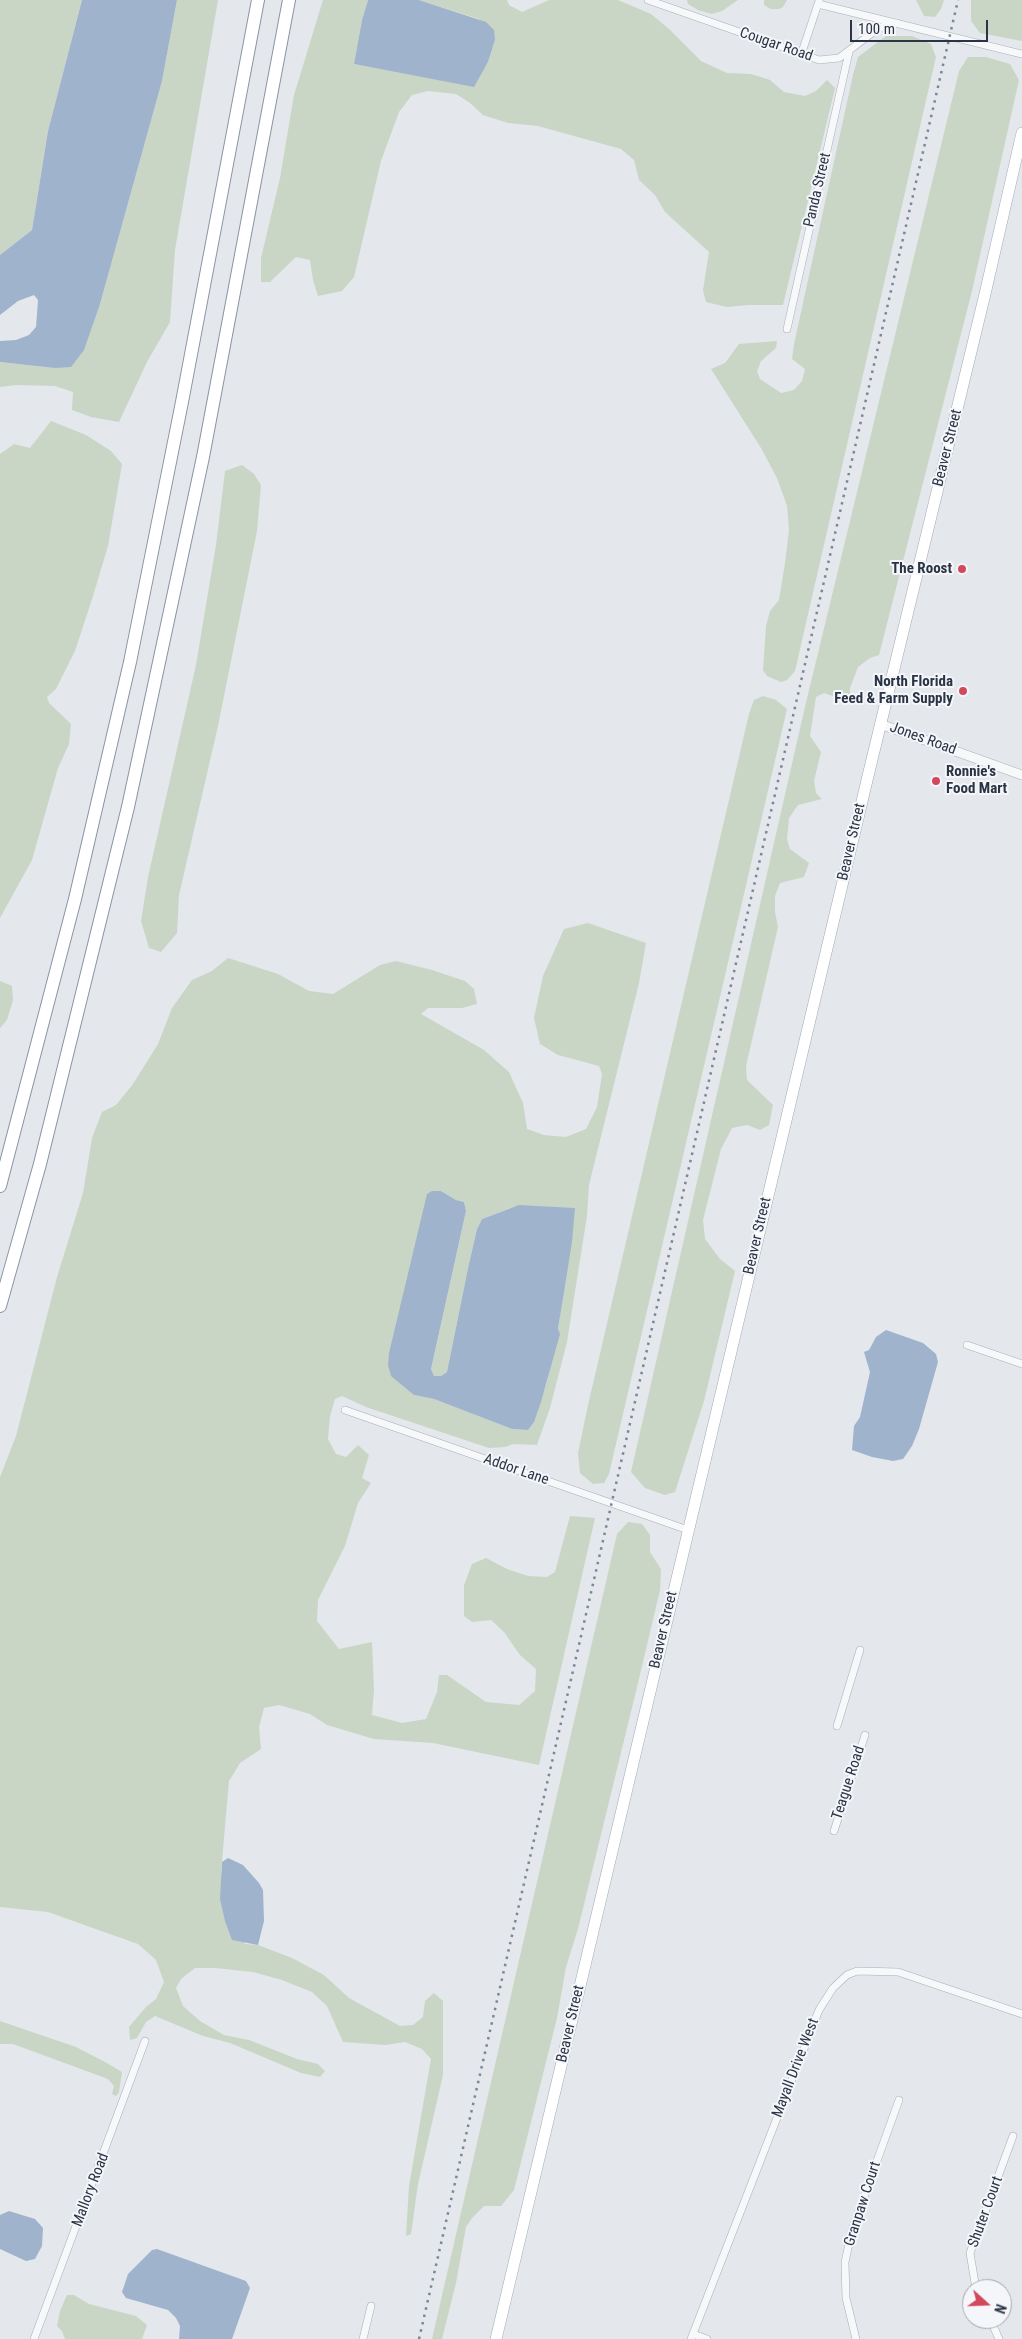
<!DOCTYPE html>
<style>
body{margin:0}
#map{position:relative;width:1022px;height:2339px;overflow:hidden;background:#e4e7ec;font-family:"Roboto Condensed",sans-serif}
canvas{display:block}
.north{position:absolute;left:962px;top:2279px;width:50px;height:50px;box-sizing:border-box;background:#f4f6f9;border:1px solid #a4a8b1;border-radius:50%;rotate:110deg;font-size:14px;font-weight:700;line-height:20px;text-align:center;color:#2b3445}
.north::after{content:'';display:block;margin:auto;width:18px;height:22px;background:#d1495b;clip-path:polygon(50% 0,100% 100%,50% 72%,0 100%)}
.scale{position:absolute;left:850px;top:20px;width:138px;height:22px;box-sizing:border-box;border:2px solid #2b3445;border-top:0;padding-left:6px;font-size:15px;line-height:18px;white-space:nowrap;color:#2b3445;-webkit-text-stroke:4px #f4f6f9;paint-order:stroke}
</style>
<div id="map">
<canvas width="1022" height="2339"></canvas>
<div class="north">N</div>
<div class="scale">100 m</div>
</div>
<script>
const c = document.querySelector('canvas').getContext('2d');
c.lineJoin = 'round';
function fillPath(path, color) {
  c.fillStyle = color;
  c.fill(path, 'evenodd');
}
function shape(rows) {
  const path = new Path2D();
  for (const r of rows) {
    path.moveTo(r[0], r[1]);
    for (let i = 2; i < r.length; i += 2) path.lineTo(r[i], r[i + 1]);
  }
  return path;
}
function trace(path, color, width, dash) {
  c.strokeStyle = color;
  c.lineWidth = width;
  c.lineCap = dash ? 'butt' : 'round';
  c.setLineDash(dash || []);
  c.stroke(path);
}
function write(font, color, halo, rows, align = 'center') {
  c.font = font + ' "Roboto Condensed",sans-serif';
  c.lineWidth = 4;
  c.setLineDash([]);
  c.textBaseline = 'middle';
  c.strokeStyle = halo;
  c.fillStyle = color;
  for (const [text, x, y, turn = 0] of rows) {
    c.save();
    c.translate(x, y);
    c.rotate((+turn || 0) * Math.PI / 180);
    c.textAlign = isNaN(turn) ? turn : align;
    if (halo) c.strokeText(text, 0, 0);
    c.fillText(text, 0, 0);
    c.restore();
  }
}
const green = shape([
 [0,0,82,0,48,131,32,230,0,255],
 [177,0,218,0,175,250,170,322,147,362,119,422,91,417,72,410,73,392,55,386,16,385,0,387,0,362,54,368,100,304,162,81],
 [323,0,368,0,362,20,354,64,473,86,488,62,495,40,479,19,419,0,507,0,509,5,522,12,549,0,618,0,651,14,669,29,701,61,727,73,751,74,770,80,784,92,805,96,816,91,827,80,835,88,783,305,748,305,727,307,706,302,703,290,709,252,665,212,655,195,639,180,634,160,621,149,538,126,508,123,483,115,470,103,456,94,428,91,412,95,399,112,381,161,354,277,342,291,318,296,313,280,310,260,296,257,270,282,261,282,261,258,280,178,294,95],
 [687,0,738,0,722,11,712,14,698,10,688,4],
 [764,0,787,0,783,7,779,9,771,9,764,5],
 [916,0,944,0,941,9,935,17,924,16],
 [971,0,1022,0,1022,41,980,33,971,21],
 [886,36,912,36,931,44,936,57,795,671,787,680,781,682,767,676,763,670,766,626,770,611,779,600,785,563,789,530,787,506,777,478,761,448,711,369,725,363,739,344,777,341,776,348,761,361,757,371,760,379,781,393,794,390,802,381,805,369,792,359,794,344,853,75,858,57],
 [968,57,986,57,1010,64,1019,80,972,291,879,655,870,658,858,667,850,688,850,702,824,693,816,697,810,736,821,752,814,781,816,793,822,799,798,805,789,818,787,839,790,849,809,863,804,877,780,883,775,896,775,912,778,927,746,1066,747,1080,773,1105,769,1125,760,1130,747,1125,732,1128,721,1149,703,1220,705,1239,720,1259,735,1271,704,1401,675,1492,665,1495,645,1488,631,1472,804,711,959,71],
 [51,421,86,435,111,451,122,464,108,546,93,596,75,651,56,689,47,697,49,703,71,724,69,744,58,768,32,860,0,918,0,454,14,444,30,448],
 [242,465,254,474,261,485,257,531,218,726,179,895,177,933,161,952,149,948,141,921,148,877,196,665,216,545,225,471],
 [763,696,776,700,787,709,609,1474,604,1483,593,1484,580,1473,578,1453,588,1405,749,714,754,700],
 [588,923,646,943,639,983,589,1185,587,1216,567,1342,550,1408,537,1445,513,1444,505,1447,489,1448,366,1407,342,1396,335,1399,330,1416,328,1439,336,1454,346,1457,358,1445,369,1455,362,1478,371,1483,358,1503,345,1546,318,1600,317,1621,339,1649,372,1642,374,1690,372,1715,402,1723,426,1719,437,1692,439,1675,447,1675,486,1702,519,1705,535,1691,536,1669,520,1655,504,1632,491,1620,472,1622,464,1616,464,1585,472,1564,486,1558,507,1569,528,1576,547,1577,555,1572,570,1516,595,1518,539,1765,433,1743,374,1739,327,1725,310,1714,279,1705,264,1708,259,1727,261,1749,240,1763,229,1781,221,1872,245,1944,258,1945,292,1958,324,1975,349,1998,400,2026,413,2025,423,2017,425,2001,434,1993,443,2001,443,2075,418,2184,411,2234,406,2236,409,2186,431,2059,422,2049,405,2042,385,2045,343,2042,327,2006,312,1992,282,1980,253,1972,215,1968,195,1968,181,1979,176,1988,183,2006,200,2021,224,2035,249,2040,297,2059,318,2064,325,2071,320,2077,301,2073,230,2043,203,2036,155,2016,146,2022,137,2038,130,2040,129,2027,146,2007,156,1999,164,1982,156,1960,138,1944,48,1912,0,1907,0,1477,16,1436,57,1277,83,1193,92,1138,102,1112,116,1105,133,1084,158,1044,172,1008,192,980,212,971,228,958,278,974,309,991,333,994,380,965,396,961,432,970,465,981,474,989,477,1004,462,1008,428,1008,421,1014,484,1050,509,1072,523,1103,527,1129,544,1135,566,1137,586,1129,597,1107,602,1074,599,1066,558,1055,540,1044,534,1018,543,976,564,929],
 [441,1191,456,1200,464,1202,466,1211,431,1369,434,1376,441,1376,447,1372,468,1268,477,1229,482,1219,513,1207,567,1264,557,1338,546,1385,534,1421,528,1430,512,1429,434,1399,414,1395],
 [0,981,12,986,13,1000,7,1020,0,1028],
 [628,1522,642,1524,650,1535,650,1552,661,1569,660,1590,638,1683,578,1929,566,1967,557,2018,514,2190,501,2206,484,2206,472,2218,466,2227,456,2283,442,2339,432,2339,617,1534],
 [0,2021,76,2047,105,2062,122,2072,119,2092,116,2096,112,2094,114,2086,108,2079,13,2044,0,2044],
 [67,2295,74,2295,89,2304,136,2316,147,2325,142,2339,65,2339,62,2331,57,2326,60,2311]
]);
const water = shape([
 [82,0,177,0,162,81,100,304,84,350,71,367,54,368,0,362,0,341,16,340,29,335,36,327,38,300,34,295,18,301,0,315,0,255,32,230,48,131],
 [368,0,419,0,486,22,494,30,495,40,488,62,474,87,354,64,362,20],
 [432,1191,441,1191,456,1200,464,1202,466,1211,431,1369,434,1376,441,1376,447,1372,468,1268,477,1229,482,1219,519,1205,575,1208,572,1242,558,1329,560,1334,541,1402,534,1422,528,1430,512,1429,434,1399,414,1395,391,1376,388,1365,389,1353,427,1194],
 [886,1330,923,1343,936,1354,938,1362,919,1429,912,1446,903,1459,893,1461,872,1457,852,1450,854,1426,860,1417,870,1372,864,1352,869,1350,876,1337],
 [228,1858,243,1865,259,1883,263,1890,264,1921,258,1945,232,1940,225,1921,220,1899,222,1862],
 [9,2211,35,2219,43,2228,42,2246,35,2259,26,2261,0,2249,0,2215],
 [157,2249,246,2281,250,2288,232,2339,179,2339,180,2326,176,2318,168,2310,126,2298,122,2292,128,2274,152,2250]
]);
const minor = shape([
 [648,0,819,60,839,58,876,30,886,25,897,23],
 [818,4,1022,54],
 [801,55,819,1],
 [787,329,849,52],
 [967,1345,1022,1364],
 [345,1410,688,1530],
 [837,1726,860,1650],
 [834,1831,865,1735],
 [976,2289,970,2253,1013,2136],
 [990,2319,999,2339],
 [693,2334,707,2339],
 [34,2339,145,2041],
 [363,2339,371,2306],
 [691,2339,819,2010,833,1988,847,1975,857,1971,898,1972,1022,2014],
 [856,2339,846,2298,845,2262,852,2230,899,2100]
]);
const tertiary = shape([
 [880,724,1022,775]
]);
const primary = shape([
 [496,2339,868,776,985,294,1022,133]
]);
const motorway = shape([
 [0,1186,75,899,130,662,182,402,258,0],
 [0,1306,40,1164,128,807,203,457,289,0]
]);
const rail = shape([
 [419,2339,958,0]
]);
const markers = [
 [962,569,5,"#d1495b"],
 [963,691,5,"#d1495b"],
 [936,781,5,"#d1495b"]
];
const streetNames = [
 ["Cougar Road",776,45,19],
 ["Panda Street",818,190,-77],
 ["Beaver Street",948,448,-76],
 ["Jones Road",923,739,20],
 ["Beaver Street",852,842,-77],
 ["Beaver Street",758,1236,-77],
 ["Addor Lane",516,1470,19],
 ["Beaver Street",664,1630,-77],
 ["Teague Road",849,1783,-72],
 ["Beaver Street",571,2024,-77],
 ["Mayall Drive West",796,2068,-69],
 ["Mallory Road",91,2190,-69],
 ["Granpaw Court",863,2204,-72],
 ["Shuter Court",986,2212,-70]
];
const poiNames = [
 ["The Roost",952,569],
 ["North Florida",953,682],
 ["Feed & Farm Supply",953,699],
 ["Ronnie's",946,772,"left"],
 ["Food Mart",946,789,"left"]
];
fillPath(green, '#c9d6c5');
fillPath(water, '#9fb4cc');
trace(minor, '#a9aeb7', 8);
trace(tertiary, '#a9aeb7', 10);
trace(primary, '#a3abb8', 12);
trace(motorway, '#8b94a3', 14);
trace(minor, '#f7f8fa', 7);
trace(tertiary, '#f7f8fa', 9);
trace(primary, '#fff', 11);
trace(motorway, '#fff', 12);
trace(rail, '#7d8696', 2.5, [2.5, 5]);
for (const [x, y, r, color] of markers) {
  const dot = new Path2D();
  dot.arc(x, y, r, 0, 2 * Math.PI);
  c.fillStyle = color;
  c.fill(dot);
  trace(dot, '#f4f6f9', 2);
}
write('15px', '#2b3445', '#f4f6f9', streetNames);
write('bold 15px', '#2b3445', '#f4f6f9', poiNames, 'right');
</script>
